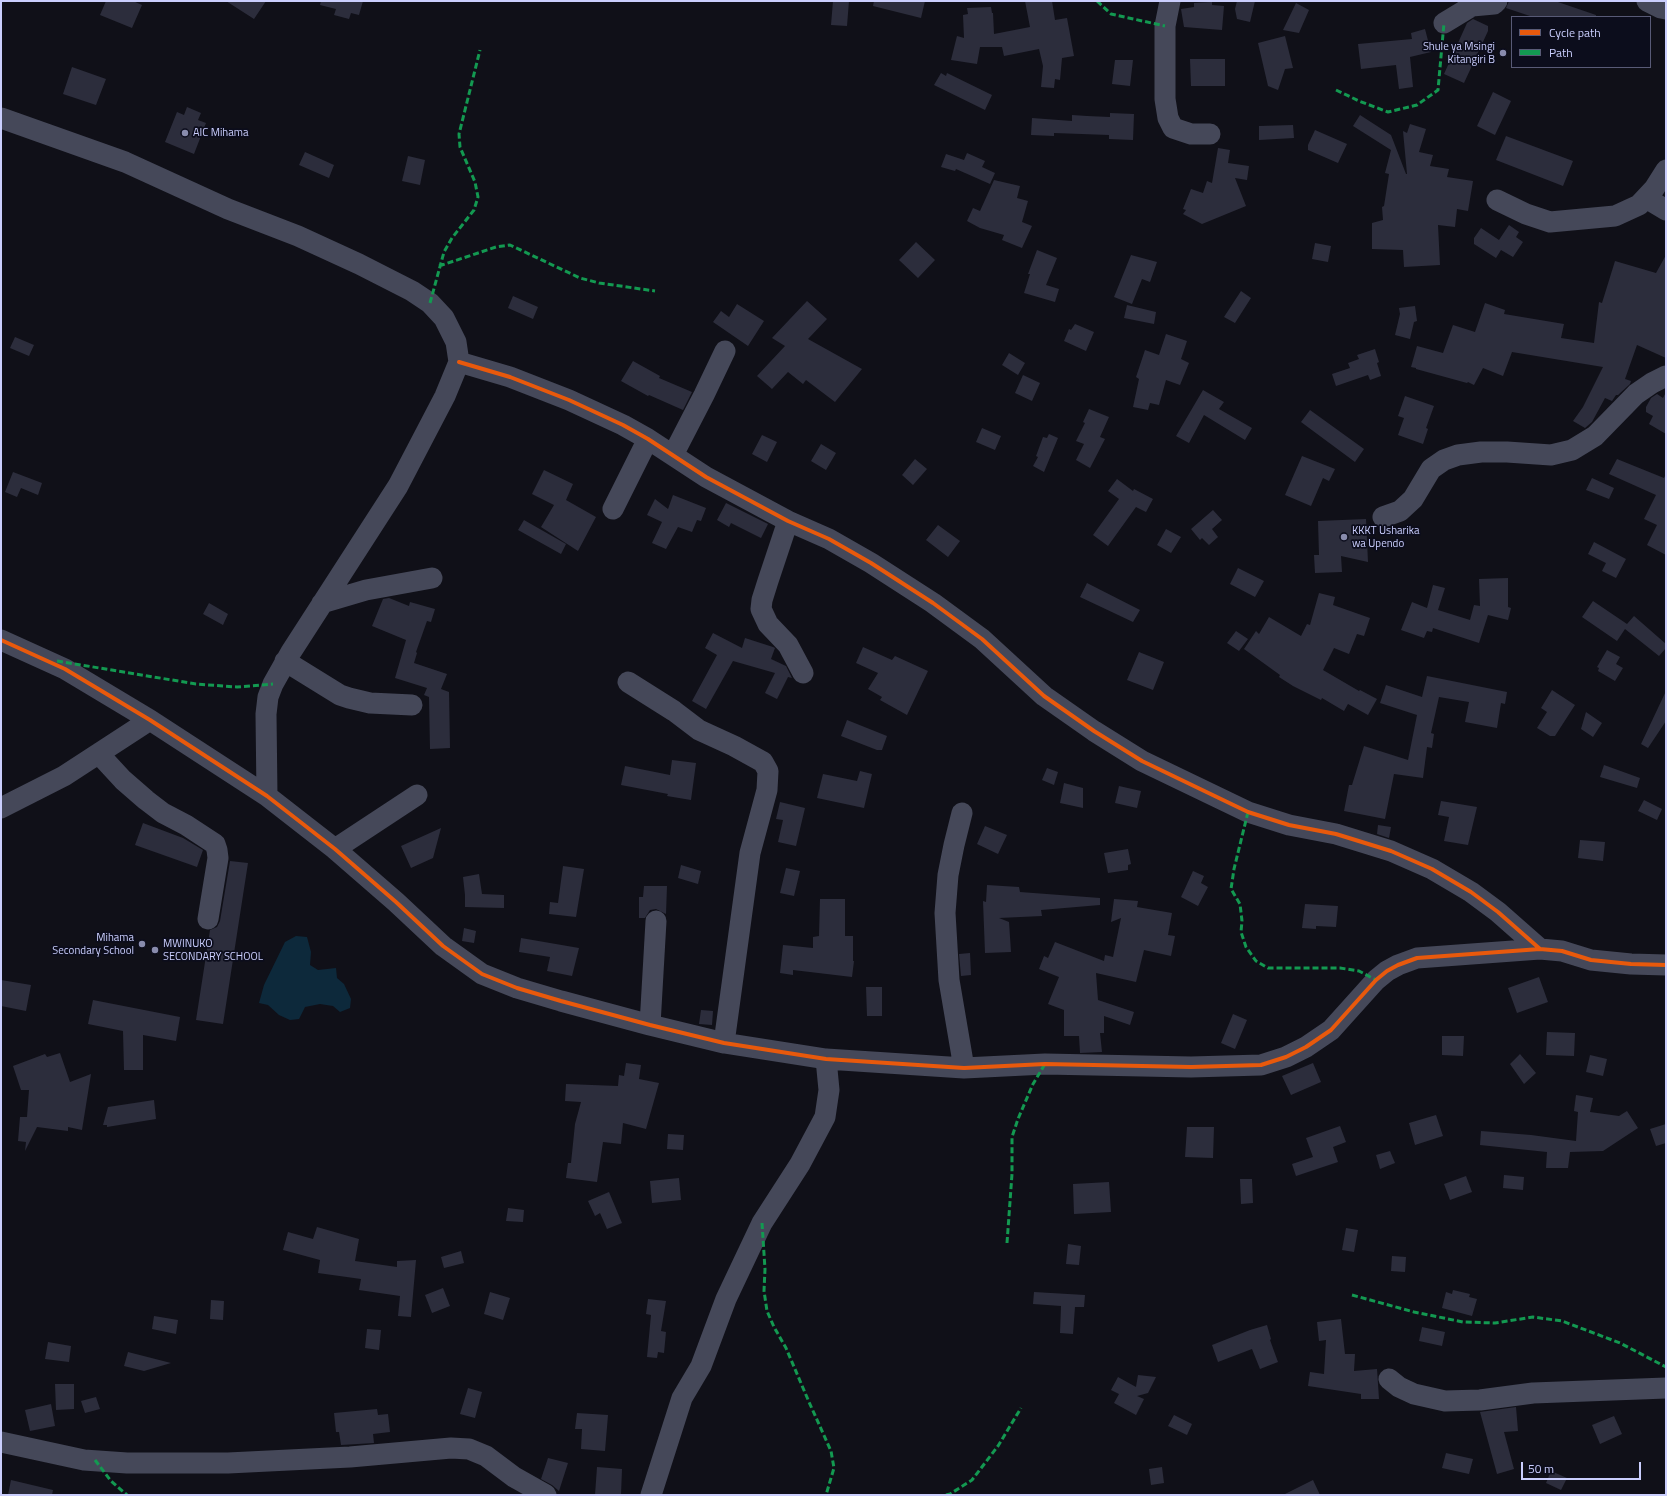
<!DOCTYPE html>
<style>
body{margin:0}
#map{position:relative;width:1667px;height:1496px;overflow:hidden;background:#101018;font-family:"Titillium Web",sans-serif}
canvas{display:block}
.frame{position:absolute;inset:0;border:2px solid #cacefd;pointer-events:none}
.legend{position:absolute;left:1511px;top:16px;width:140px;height:52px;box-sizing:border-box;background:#0c0d1c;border:1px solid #585a76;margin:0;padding:5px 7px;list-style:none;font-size:12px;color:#cacefd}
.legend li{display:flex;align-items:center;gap:8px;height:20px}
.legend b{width:20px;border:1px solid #585a76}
.scale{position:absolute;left:1521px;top:1462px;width:120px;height:18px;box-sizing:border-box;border:2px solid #cacefd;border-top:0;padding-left:5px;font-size:12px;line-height:14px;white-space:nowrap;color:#cacefd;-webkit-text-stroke:3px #0c0d1c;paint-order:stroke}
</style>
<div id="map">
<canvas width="1667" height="1496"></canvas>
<div class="frame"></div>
<ul class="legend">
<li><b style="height:5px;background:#e8590c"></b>Cycle path</li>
<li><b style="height:5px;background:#139951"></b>Path</li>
</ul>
<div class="scale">50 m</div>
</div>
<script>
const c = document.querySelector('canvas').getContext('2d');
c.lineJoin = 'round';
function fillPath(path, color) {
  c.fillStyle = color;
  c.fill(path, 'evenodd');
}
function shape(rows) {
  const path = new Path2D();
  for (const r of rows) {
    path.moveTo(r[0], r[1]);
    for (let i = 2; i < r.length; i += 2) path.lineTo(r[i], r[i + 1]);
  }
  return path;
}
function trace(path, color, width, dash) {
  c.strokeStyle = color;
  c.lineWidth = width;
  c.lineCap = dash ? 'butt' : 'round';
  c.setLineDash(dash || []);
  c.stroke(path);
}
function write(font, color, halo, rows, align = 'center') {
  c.font = font + ' "Titillium Web",sans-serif';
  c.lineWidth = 3.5;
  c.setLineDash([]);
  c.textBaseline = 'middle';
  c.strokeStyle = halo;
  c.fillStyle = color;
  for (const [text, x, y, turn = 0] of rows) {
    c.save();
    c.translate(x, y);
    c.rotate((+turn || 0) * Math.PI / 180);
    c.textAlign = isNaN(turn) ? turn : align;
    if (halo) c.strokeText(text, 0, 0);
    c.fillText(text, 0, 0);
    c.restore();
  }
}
const water = shape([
 [296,936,307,937,311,952,310,965,318,970,336,968,337,978,344,984,351,999,350,1008,340,1012,333,1006,320,1004,305,1007,299,1019,290,1020,279,1015,268,1005,259,1003,264,985,285,942]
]);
const building = shape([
 [106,1,133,1,142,5,132,28,100,15],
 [226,1,266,1,254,19],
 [321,1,363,1,359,15,351,13,349,19,334,15,336,9,320,5],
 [833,1,849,1,847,26,831,25],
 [874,1,925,1,921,18,873,6],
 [1025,1,1052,1,1055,20,1067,18,1074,56,1062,58,1060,80,1055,79,1054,88,1041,87,1043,66,1039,49,1004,56,1002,47,980,47,977,64,951,60,957,36,964,38,963,15,968,14,967,8,991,7,992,13,993,13,994,34,1030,27],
 [1237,1,1255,1,1250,22,1237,19,1235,9],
 [1509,1,1555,1,1596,15,1596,17,1533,17,1506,8],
 [1212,2,1212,5,1224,6,1222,30,1184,27,1181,9,1194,7,1194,3],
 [1296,3,1309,10,1299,33,1283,30],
 [1473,19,1488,26,1488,31,1464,83,1444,74,1467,23],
 [1425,29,1431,52,1410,57,1413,87,1399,89,1396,65,1361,69,1358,44,1412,39,1411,33],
 [1285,36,1293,68,1285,69,1278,90,1268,86,1258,43],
 [1190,59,1225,59,1225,86,1191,86],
 [1115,60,1133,60,1130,86,1112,84],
 [72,67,106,79,96,105,63,94],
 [941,73,946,76,947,73,992,95,985,110,934,85],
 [1493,92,1511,101,1495,135,1477,126],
 [187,107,201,113,198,120,206,123,194,154,165,142,177,112,184,115],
 [1110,113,1134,114,1133,140,1109,139,1109,135,1054,133,1054,136,1031,135,1032,118,1072,121,1072,115,1087,116,1087,118,1087,116,1110,117],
 [1360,115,1391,135,1406,174,1407,174,1403,131,1407,133,1410,124,1426,129,1419,152,1433,155,1430,166,1449,169,1447,177,1473,181,1468,211,1457,209,1455,227,1438,225,1440,265,1404,267,1403,250,1372,249,1372,223,1383,220,1382,207,1384,206,1389,174,1385,173,1391,150,1353,126],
 [1293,125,1294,138,1259,140,1259,126],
 [1315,130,1347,144,1338,163,1308,150,1308,145],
 [1506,136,1573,161,1563,186,1496,160],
 [1218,148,1230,150,1228,163,1249,166,1247,180,1235,178,1246,206,1202,224,1183,214,1186,210,1183,209,1191,189,1203,193,1207,181,1212,183],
 [305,152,334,165,329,178,299,165],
 [967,153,985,161,982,167,995,173,990,184,956,169,955,171,941,167,946,154,964,160],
 [408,156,425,160,420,185,402,181],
 [994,180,1020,186,1017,198,1028,201,1022,222,1032,226,1022,248,1002,240,1004,235,980,228,967,221,973,208,980,211],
 [1509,225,1519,232,1516,237,1523,242,1513,257,1501,250,1496,258,1474,244,1474,238,1481,228,1499,240],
 [916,242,935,260,918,278,899,260],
 [1315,243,1331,246,1328,262,1312,259],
 [1037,250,1057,258,1046,285,1059,289,1055,302,1024,293,1030,274,1028,274],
 [1131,255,1157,262,1150,282,1142,279,1132,304,1114,297],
 [1666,255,1666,358,1637,345,1625,379,1631,381,1630,384,1618,395,1616,395,1612,401,1605,398,1592,422,1585,428,1573,421,1583,407,1603,367,1512,352,1503,376,1483,368,1474,385,1468,382,1467,383,1416,369,1416,368,1411,367,1417,346,1443,353,1453,325,1475,332,1485,303,1505,310,1504,314,1564,324,1561,338,1594,343,1599,302,1602,303,1615,261,1656,273],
 [1241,291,1251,298,1235,323,1224,317],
 [513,296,538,307,533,319,508,308],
 [807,301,827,319,808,339,862,369,835,402,806,380,803,384,788,372,772,389,757,376,785,346,772,338],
 [737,304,764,321,748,346,713,322,721,311,729,317],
 [1127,305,1156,312,1154,324,1124,318],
 [1415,306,1417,321,1414,322,1410,339,1395,335,1400,314,1399,308],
 [1075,324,1094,332,1086,351,1064,341,1069,329,1071,330],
 [1166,334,1187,341,1181,359,1189,363,1180,385,1166,380,1159,405,1150,403,1148,410,1133,407,1139,379,1136,377,1145,350,1159,355],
 [15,337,34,345,29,356,10,348],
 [1375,349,1379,362,1377,363,1381,376,1370,380,1368,375,1336,386,1332,374,1350,368,1348,363,1359,359,1357,355],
 [1009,353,1025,363,1018,375,1002,365],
 [633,361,660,376,659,378,692,392,683,410,649,395,648,396,621,381],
 [1023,375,1040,383,1032,401,1015,393],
 [1203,390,1224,402,1219,409,1252,428,1245,440,1204,415,1189,443,1176,436],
 [1666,392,1666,434,1649,424,1653,416,1646,412,1646,407,1651,398,1657,394,1663,398],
 [1405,396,1434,406,1426,428,1428,429,1423,444,1398,435,1404,418,1398,416],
 [1089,409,1109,417,1100,437,1105,439,1090,468,1076,460,1084,444,1076,441,1085,423,1083,422],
 [1310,410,1364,449,1355,462,1301,422],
 [982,428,1001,436,995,450,976,442],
 [1049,434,1058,438,1044,472,1033,466,1038,457,1036,456,1043,437,1047,438],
 [762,435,777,442,767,462,752,454],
 [821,444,836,453,826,470,811,461],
 [1302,456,1335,469,1329,481,1323,478,1311,506,1285,495],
 [915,459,927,469,913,485,902,475],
 [1617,459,1664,478,1666,474,1666,555,1647,545,1657,525,1644,519,1656,495,1609,474],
 [544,470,573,484,566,500,596,517,578,551,541,527,554,505,532,494],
 [13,472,42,483,38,495,21,488,17,497,5,492],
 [1592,478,1614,488,1609,499,1586,490],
 [1117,479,1133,491,1134,489,1153,499,1146,512,1136,507,1108,546,1093,535,1119,499,1108,491],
 [673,495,706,508,701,521,697,520,692,532,678,527,666,549,652,543,662,522,647,515,655,499,668,509],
 [726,503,768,524,761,538,731,523,729,527,717,520],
 [1213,510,1222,520,1212,529,1218,537,1209,545,1202,538,1200,540,1191,529],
 [1366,519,1368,562,1341,556,1342,572,1315,573,1314,555,1319,555,1318,521],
 [524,520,566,544,561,554,518,530],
 [938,525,960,541,948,557,926,540],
 [1166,529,1181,537,1171,553,1157,545],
 [1594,542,1626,559,1616,578,1602,571,1606,563,1588,554],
 [1238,568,1264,581,1255,597,1230,584],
 [1508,578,1508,607,1511,608,1508,620,1488,615,1479,643,1433,628,1432,632,1427,631,1424,638,1401,630,1412,602,1427,608,1433,585,1445,588,1438,610,1470,620,1474,605,1480,606,1479,579],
 [1087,583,1140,610,1133,622,1080,597],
 [1319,593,1335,597,1333,605,1370,618,1364,636,1357,634,1349,654,1334,648,1323,670,1359,691,1360,690,1377,699,1368,715,1348,704,1344,711,1322,698,1321,700,1293,686,1279,677,1280,675,1244,649,1256,631,1259,634,1269,617,1301,636,1307,624,1310,625],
 [389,598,409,606,410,602,435,609,431,622,427,621,416,652,417,653,414,663,447,674,441,689,449,692,450,748,430,749,429,697,424,695,427,688,395,678,406,640,372,626,383,599],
 [1593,601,1627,624,1634,616,1666,644,1666,648,1659,656,1625,629,1617,641,1582,617],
 [209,603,228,614,223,625,203,614],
 [1236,631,1248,639,1239,651,1227,643],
 [713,633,742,648,745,638,773,647,775,648,771,659,786,666,792,678,788,677,777,699,765,693,775,673,733,661,706,709,692,701,717,655,705,648],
 [863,647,892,660,895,656,928,671,907,715,880,700,882,697,868,689,878,673,856,663],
 [1607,650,1620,657,1616,664,1623,668,1615,681,1598,671,1599,668,1597,667],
 [1139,652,1164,662,1153,690,1127,680],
 [1427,676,1507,692,1505,704,1501,703,1497,728,1465,722,1469,702,1439,697,1431,733,1434,734,1432,748,1427,747,1423,778,1394,774,1385,819,1344,811,1349,785,1352,785,1364,746,1408,760,1417,715,1380,703,1386,685,1422,697],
 [1552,690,1575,705,1555,736,1550,736,1537,728,1547,712,1541,708],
 [1666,691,1666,721,1648,748,1641,744],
 [1586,712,1602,723,1593,737,1581,729],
 [847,720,887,736,882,750,877,750,841,736],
 [672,760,696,763,691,800,667,796,668,794,621,785,625,766,670,775],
 [1604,765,1640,778,1637,788,1600,777],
 [1047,768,1058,772,1054,785,1042,780],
 [860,771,872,774,864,808,817,798,823,774,857,781],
 [1064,783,1083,788,1083,808,1060,803],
 [1119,786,1141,791,1137,808,1115,803],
 [1644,800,1662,809,1657,820,1638,811],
 [1441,801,1477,807,1468,845,1444,841,1449,817,1438,815],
 [780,802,805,808,796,846,778,842,783,820,776,819],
 [143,823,183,838,203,850,197,867,135,845],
 [1378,825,1391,827,1389,838,1377,834],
 [985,826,1007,835,998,854,977,844],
 [441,828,433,858,411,868,401,846],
 [1580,840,1605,842,1603,861,1578,858],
 [1128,849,1131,864,1128,865,1128,870,1108,873,1104,853],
 [230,861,248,863,223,1024,196,1020,210,930,217,927,220,921],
 [681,865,701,871,698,884,678,878],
 [563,866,584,869,576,917,549,914,550,902,558,903],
 [786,868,800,871,794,896,780,893],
 [1193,871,1204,876,1201,883,1208,887,1198,906,1181,897],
 [479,874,482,894,504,895,504,908,465,907,465,895,463,877],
 [987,885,1019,887,1020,892,1100,898,1100,905,1041,910,1042,916,999,918,1009,922,1011,952,985,953,983,901,986,902],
 [644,886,667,886,666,914,656,909,650,910,645,918,639,918,639,897,643,897],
 [820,899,845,899,845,936,853,936,853,961,854,961,852,977,793,970,793,975,780,973,783,945,813,948,813,937,819,936],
 [1114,899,1138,901,1137,907,1172,913,1168,935,1175,936,1171,956,1144,950,1136,982,1096,973,1098,1000,1134,1012,1130,1025,1104,1016,1104,1033,1100,1033,1102,1052,1080,1053,1079,1036,1064,1036,1064,1010,1048,1004,1059,977,1039,969,1044,956,1048,958,1055,942,1104,961,1105,955,1113,957,1121,918,1111,922],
 [1305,904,1338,906,1336,927,1316,926,1316,929,1302,928],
 [464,928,476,931,474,943,462,941],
 [521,938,579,948,572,976,547,971,550,957,519,952],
 [970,953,971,975,961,976,959,954],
 [1539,977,1548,1002,1517,1013,1508,988],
 [1,980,31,985,26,1011,1,1006],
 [866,987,882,987,882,1016,867,1016],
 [93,1000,180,1017,176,1041,143,1035,143,1070,124,1070,123,1031,88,1024],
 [701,1010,713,1011,712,1025,699,1024],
 [1233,1014,1247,1020,1235,1049,1221,1043],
 [1547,1032,1575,1033,1574,1056,1546,1055],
 [1442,1036,1464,1036,1463,1056,1442,1055],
 [60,1053,70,1082,91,1074,82,1130,68,1127,68,1131,37,1127,25,1151,26,1142,18,1141,20,1117,27,1117,29,1090,21,1090,13,1066,45,1054,47,1057],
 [1520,1054,1536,1073,1524,1084,1510,1064],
 [1590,1055,1607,1059,1603,1076,1586,1072],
 [626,1063,641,1065,639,1079,659,1083,646,1129,623,1123,621,1144,603,1142,597,1182,566,1178,568,1163,571,1163,575,1124,581,1102,565,1101,566,1084,618,1086,619,1075,624,1076],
 [1313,1063,1321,1082,1291,1095,1282,1076],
 [1576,1095,1593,1098,1590,1112,1619,1116,1627,1111,1638,1128,1603,1151,1570,1152,1568,1168,1546,1168,1547,1152,1480,1145,1481,1131,1531,1135,1576,1141,1578,1112,1574,1111],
 [154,1100,156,1119,107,1127,107,1125,103,1125,108,1107],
 [1436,1115,1443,1136,1415,1145,1409,1123],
 [1666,1124,1666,1143,1656,1146,1650,1129],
 [1340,1126,1346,1142,1333,1147,1338,1162,1296,1176,1292,1164,1313,1157,1306,1138],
 [1187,1127,1214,1127,1213,1158,1185,1157],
 [668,1134,684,1135,683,1150,667,1149],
 [1390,1151,1395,1163,1380,1169,1376,1155],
 [1504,1175,1524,1177,1523,1190,1503,1188],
 [1466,1176,1472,1192,1450,1200,1444,1184],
 [679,1178,681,1200,652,1203,650,1181],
 [1240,1179,1252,1179,1253,1203,1241,1204],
 [1109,1182,1111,1212,1074,1214,1073,1184],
 [609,1192,622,1223,607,1229,600,1213,595,1216,588,1201],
 [508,1208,524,1210,523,1222,506,1221],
 [317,1227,359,1239,355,1261,397,1267,397,1261,416,1260,411,1317,398,1316,400,1296,359,1290,361,1279,318,1273,320,1260,283,1250,288,1232,313,1239],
 [1346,1228,1358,1230,1354,1252,1342,1250],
 [1068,1244,1081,1246,1079,1265,1066,1264],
 [461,1251,464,1263,444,1268,441,1257],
 [1392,1256,1406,1257,1405,1272,1391,1271],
 [443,1288,450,1306,432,1313,425,1295],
 [1453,1290,1470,1294,1469,1297,1477,1299,1472,1316,1442,1308,1446,1292,1452,1294],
 [490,1292,510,1298,503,1320,484,1314],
 [1034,1292,1085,1295,1084,1307,1075,1307,1073,1334,1060,1333,1061,1306,1033,1304],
 [648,1299,666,1301,661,1331,666,1332,664,1353,658,1352,657,1358,647,1357,651,1315,646,1314],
 [211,1300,224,1301,223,1320,210,1319],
 [154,1316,178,1320,176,1334,152,1329],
 [1341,1319,1345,1354,1355,1354,1354,1371,1377,1369,1379,1399,1361,1399,1361,1394,1308,1386,1310,1372,1324,1374,1326,1340,1319,1341,1317,1322],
 [1267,1325,1271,1339,1270,1340,1278,1362,1260,1369,1252,1349,1218,1362,1212,1345,1250,1330],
 [1422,1327,1445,1332,1442,1346,1419,1341],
 [367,1329,381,1330,379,1350,365,1348],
 [48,1342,71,1346,69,1362,45,1359],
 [128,1352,171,1363,144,1371,124,1366],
 [1138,1375,1156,1377,1148,1393,1137,1396,1144,1399,1136,1415,1114,1403,1119,1394,1111,1390,1118,1377,1136,1387],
 [55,1384,74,1384,74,1409,56,1410],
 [468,1388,482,1392,475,1418,460,1414],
 [96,1397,100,1409,85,1413,81,1401],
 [51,1404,55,1426,30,1431,25,1410],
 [1516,1407,1518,1431,1504,1432,1514,1469,1497,1474,1480,1412],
 [377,1409,378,1415,388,1414,390,1432,373,1434,374,1443,341,1445,339,1432,336,1432,334,1413],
 [577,1413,608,1415,605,1451,581,1449,582,1429,575,1429],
 [1174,1415,1192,1424,1187,1435,1168,1426],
 [1614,1416,1622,1434,1600,1444,1592,1425],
 [1446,1453,1473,1459,1469,1474,1442,1468],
 [548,1458,568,1463,559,1491,552,1485,541,1479],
 [597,1467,622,1469,621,1495,595,1495],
 [1162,1467,1164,1483,1151,1485,1149,1469],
 [1551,1471,1567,1478,1561,1490,1546,1483],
 [11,1480,53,1490,52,1495,8,1495],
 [1313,1480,1320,1495,1283,1495]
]);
const minor = shape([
 [1170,1,1165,26,1165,99,1168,118,1173,128,1191,134,1210,134],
 [1647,1,1661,8,1666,9],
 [1444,23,1472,6,1494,4,1497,1],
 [1,118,125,162,228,209,298,236,359,264,412,291,430,303,444,318,456,342,459,362,445,396,398,486,291,652,273,684,268,697,266,714,267,796],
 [1646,198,1666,210],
 [1497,200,1526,214,1550,222,1615,216,1639,205,1654,189,1666,170],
 [459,362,510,377,569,400,623,425,648,439,706,477,788,521,829,539,871,563,933,603,982,639,1044,696,1094,731,1142,761,1248,812,1289,825,1336,834,1391,851,1432,869,1471,892,1498,912,1540,949],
 [673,455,704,395,725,351],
 [613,509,648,439],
 [1383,517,1400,511,1413,499,1431,469,1444,460,1458,455,1481,452,1507,452,1551,455,1572,450,1595,436,1636,394,1652,383,1666,376],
 [788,521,768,581,762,600,761,609,768,624,788,645,803,673],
 [322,603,366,590,432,578],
 [1,640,65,669,150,720,267,796,335,849,396,902,443,946,482,974,517,988,561,1001,650,1025,724,1043,826,1059,964,1068,1045,1064,1191,1067,1261,1065,1286,1057,1306,1047,1331,1030,1376,980,1387,971,1398,965,1417,958,1540,949,1562,951,1591,960,1631,964,1666,965],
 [285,661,340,695,349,698,370,703,412,705],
 [628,682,674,711,699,730,734,746,763,762,768,771,767,790,750,853,724,1043],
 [99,754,123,780,146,800,163,813,186,825,215,844,217,850,218,858,208,919],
 [1,808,64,776,150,720],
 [962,813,954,845,948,875,945,913,949,980,964,1068],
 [335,849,417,795],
 [650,1025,656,921],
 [1389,1379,1399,1387,1414,1394,1445,1401,1480,1400,1533,1393,1666,1388],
 [1,1442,84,1460,127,1463,228,1463,350,1457,451,1448,469,1449,486,1456,514,1477,546,1495],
 [651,1495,682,1398,701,1366,726,1299,762,1223,800,1164,825,1117,829,1090,826,1059]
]);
const quiet = shape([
 [1097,1,1111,14,1165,26],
 [1336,90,1359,101,1388,112,1417,105,1438,90,1444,23],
 [439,266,496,247,510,245,580,278,599,283,655,291],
 [430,303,444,252,452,238,474,210,478,197,475,182,460,147,459,134,480,50],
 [57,661,196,684,237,687,273,684],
 [1248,812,1234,869,1231,889,1240,904,1242,921,1241,932,1246,947,1256,961,1268,968,1340,968,1359,971,1376,980],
 [762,1223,765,1269,764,1291,767,1311,774,1327,786,1348,809,1402,831,1451,834,1468,826,1495],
 [1007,1243,1012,1174,1012,1137,1018,1119,1033,1084,1045,1064],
 [1352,1295,1414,1312,1463,1322,1495,1323,1533,1317,1562,1321,1620,1343,1666,1367],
 [95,1460,111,1481,127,1495],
 [946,1495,950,1494,972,1480,998,1446,1021,1408]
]);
const cycleway = shape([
 [459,362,510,377,569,400,623,425,648,439,706,477,788,521,829,539,871,563,933,603,982,639,1044,696,1094,731,1142,761,1248,812,1289,825,1336,834,1391,851,1432,869,1471,892,1498,912,1540,949],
 [1,640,65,669,150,720,267,796,335,849,396,902,443,946,482,974,517,988,561,1001,650,1025,724,1043,826,1059,964,1068,1045,1064,1191,1067,1261,1065,1286,1057,1306,1047,1331,1030,1376,980,1387,971,1398,965,1417,958,1540,949,1562,951,1591,960,1631,964,1666,965]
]);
const markers = [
 [1503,53,4,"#898cad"],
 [185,133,4,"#898cad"],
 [1344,537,4,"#898cad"],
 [142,944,4,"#898cad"],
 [155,950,4,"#898cad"]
];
const poiNames = [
 ["Shule ya Msingi",1495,47,"right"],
 ["Kitangiri B",1495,60,"right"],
 ["AIC Mihama",193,133],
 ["KKKT Usharika",1352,531],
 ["wa Upendo",1352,544],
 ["Mihama",134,938,"right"],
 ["Secondary School",134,951,"right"],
 ["MWINUKO",163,944],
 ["SECONDARY SCHOOL",163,957]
];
fillPath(water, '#0d293b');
fillPath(building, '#2c2d3c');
trace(minor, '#454859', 21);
trace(quiet, '#139951', 3, [6, 3]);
trace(cycleway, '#e8590c', 4);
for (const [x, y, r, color] of markers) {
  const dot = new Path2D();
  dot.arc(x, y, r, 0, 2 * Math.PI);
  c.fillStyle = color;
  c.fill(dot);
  trace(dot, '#0c0d1c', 1.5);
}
write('11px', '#cacefd', '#0c0d1c', poiNames, 'left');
</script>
